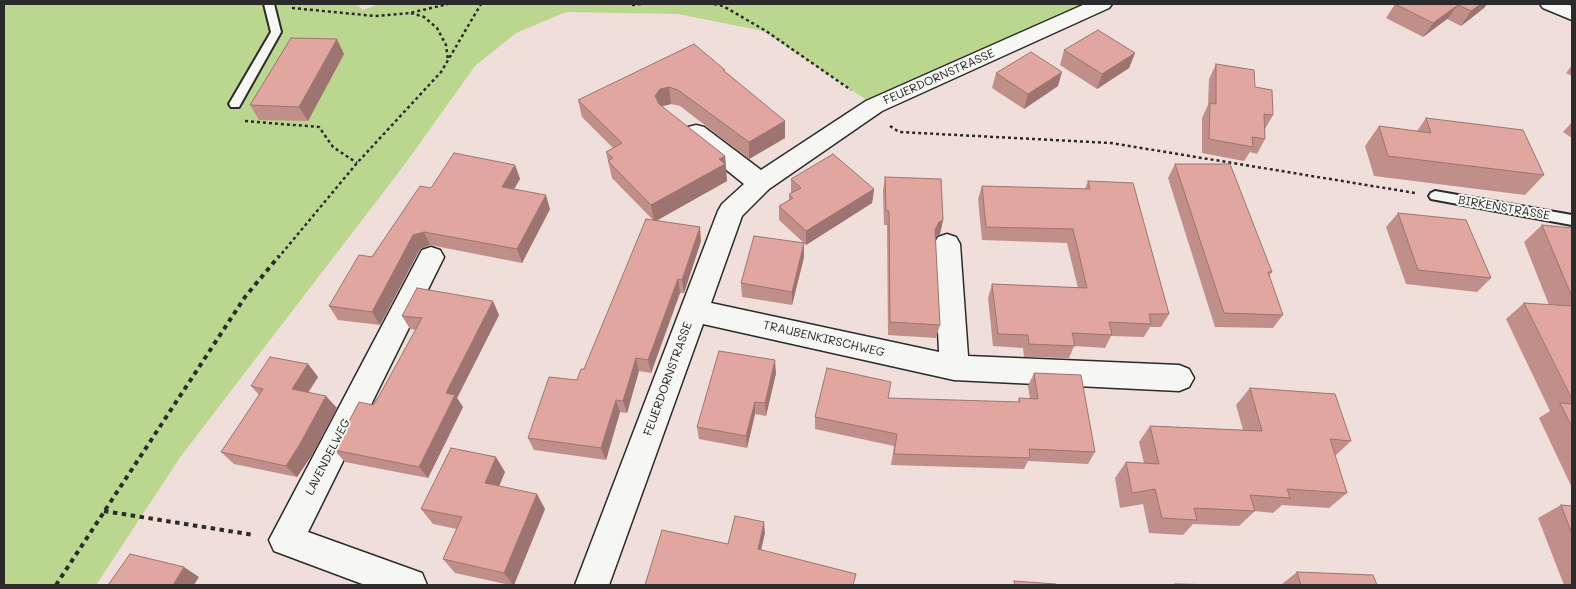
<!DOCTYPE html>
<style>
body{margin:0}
#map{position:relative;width:1576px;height:589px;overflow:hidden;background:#efded9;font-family:Mali,sans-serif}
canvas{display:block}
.frame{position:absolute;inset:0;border:5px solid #2b2b2b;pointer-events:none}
</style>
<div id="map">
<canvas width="1576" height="589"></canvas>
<div class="frame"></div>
</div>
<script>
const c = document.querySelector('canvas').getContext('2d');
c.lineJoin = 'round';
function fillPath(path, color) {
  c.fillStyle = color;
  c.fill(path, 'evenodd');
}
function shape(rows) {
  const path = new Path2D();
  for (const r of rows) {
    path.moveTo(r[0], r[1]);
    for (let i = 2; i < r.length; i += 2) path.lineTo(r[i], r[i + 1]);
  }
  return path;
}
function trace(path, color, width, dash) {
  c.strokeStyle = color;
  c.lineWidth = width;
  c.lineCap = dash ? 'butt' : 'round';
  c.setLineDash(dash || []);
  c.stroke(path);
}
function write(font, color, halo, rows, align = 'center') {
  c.font = font + ' Mali,sans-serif';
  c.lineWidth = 4;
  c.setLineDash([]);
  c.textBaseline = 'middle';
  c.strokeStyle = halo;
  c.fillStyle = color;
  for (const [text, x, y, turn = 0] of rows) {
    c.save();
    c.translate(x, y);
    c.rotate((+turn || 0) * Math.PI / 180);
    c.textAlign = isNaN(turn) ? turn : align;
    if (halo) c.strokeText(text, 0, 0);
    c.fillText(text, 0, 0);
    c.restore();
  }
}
const green = shape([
 [4,4,357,4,363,10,379,4,1096,4,874,105,763,31,678,14,566,12,516,33,475,66,405,164,181,456,96,585,4,585]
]);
const pathFar1 = shape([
 [714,4,723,6,766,31,851,90],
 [632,5,641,4],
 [292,8,375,16,410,13,448,4],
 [411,13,424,17,437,28,446,45,448,60],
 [245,121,319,127,333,147,357,163],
 [890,126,899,132,1111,143,1415,193],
 [278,258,357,163,441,72,481,4]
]);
const path = shape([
 [104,511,254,535],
 [56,585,245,297,279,256]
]);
const service = shape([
 [264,4,274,4,281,32,239,107,231,107,229,104,271,32,264,4],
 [1435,191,1572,215,1572,225,1431,199,1429,196,1431,193,1435,191]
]);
const minor = shape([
 [1085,4,1112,4,1109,8,882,111,769,189,742,216,711,303,939,352,934,244,938,237,947,234,956,237,960,244,968,356,1179,365,1189,369,1194,378,1189,387,1179,391,954,380,703,324,609,585,575,585,718,211,722,204,744,184,688,139,684,133,688,127,696,125,704,127,761,170,866,101,1085,4],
 [1540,4,1567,4,1572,6,1572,20,1543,8,1540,4],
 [431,247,440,250,444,257,308,532,422,573,427,585,365,585,274,551,269,540,422,250,431,247]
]);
const wall = shape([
 [1395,4,1487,4,1484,8,1461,26,1447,19,1423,37,1386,18],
 [1064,50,1135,53,1129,68,1097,89,1060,65],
 [344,54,308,121,259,120,250,105],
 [1216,64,1255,87,1273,115,1265,129,1265,139,1257,154,1250,152,1244,161,1202,153,1202,118,1208,105,1209,79],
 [1572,65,1572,76,1566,73],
 [725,72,785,121,785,138,749,159,680,106,671,104,663,106,662,107,725,156,727,181,656,221,701,241,684,293,680,293,651,373,639,371,627,413,620,412,606,460,534,450,528,438,577,380,584,369,653,220,612,178,606,152,613,148,582,117,578,100],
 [996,73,1058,86,1024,109,992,88],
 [1426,118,1544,175,1525,195,1374,176,1365,146,1379,126,1417,131],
 [1572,122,1572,138,1563,132],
 [1175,164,1272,272,1269,276,1283,315,1273,328,1215,327,1168,178],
 [515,165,520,179,514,189,550,209,522,263,430,245,420,249,380,325,338,320,329,306,431,188],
 [885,177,943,220,940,234,936,236,935,238,940,325,936,338,888,335,887,225,884,225,883,191],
 [791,179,874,189,872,203,806,245,779,220,779,206,789,200,789,194,791,193],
 [1088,181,1169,314,1161,327,1150,327,1144,337,1111,336,1105,348,1074,346,1069,358,1024,357,1023,348,993,346,988,298,992,284,1078,288,1067,243,982,240,978,199,982,186,1085,189],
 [1398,213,1491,278,1477,292,1406,284,1386,227],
 [1542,225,1572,228,1572,488,1539,418,1550,411,1506,319,1524,303,1549,305,1524,242],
 [804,257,792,305,742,297,741,283],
 [499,315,457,398,463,407,428,478,345,462,334,450,379,396,416,330,410,329,402,316],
 [308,364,318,377,308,392,337,408,312,455,297,477,234,464,221,452,259,395,251,386],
 [776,373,766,416,755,414,747,448,699,439,697,427],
 [1034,373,1095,452,1088,464,1028,461,1024,469,891,465,894,446,815,429,815,417,1018,402,1019,398,1030,399,1028,386],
 [1250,388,1351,441,1335,456,1347,493,1329,508,1282,505,1273,513,1255,511,1239,526,1193,524,1183,535,1149,533,1143,504,1120,508,1115,478,1126,462,1144,463,1139,442,1150,426,1243,430,1236,405],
 [505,472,499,486,545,509,514,585,510,585,455,573,443,559,457,529,433,524,421,509],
 [1561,505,1572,506,1572,585,1564,585,1538,518],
 [1297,572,1377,585,1282,585,1282,584]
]);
const shadedWall = shape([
 [1481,4,1487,4,1484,8,1461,26,1471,11],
 [1458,5,1447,19,1423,37,1433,23],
 [337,39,344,54,308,121,299,107],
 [1135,53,1129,68,1097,89,1102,74],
 [1062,72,1058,86,1024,109,1028,94],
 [669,87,671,104,663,106,657,113,655,96,660,89],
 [785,121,785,138,749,159,749,142],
 [725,156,727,181,654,222,651,205],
 [515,165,520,179,507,201,502,187],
 [874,189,872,203,806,245,806,231],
 [546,195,550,209,522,263,517,249],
 [943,220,940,234,936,236,932,244,935,230,939,222],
 [700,227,701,241,684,293,682,280],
 [424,232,430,245,420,249,380,325,372,312,413,235],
 [804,243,804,257,792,305,792,292],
 [678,279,680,293,651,373,648,360],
 [493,301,499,315,457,398,463,407,428,478,419,467,446,393],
 [636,358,639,371,627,413,623,401],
 [775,360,776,373,766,416,765,403],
 [308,364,318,377,303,401,292,389],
 [326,396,337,408,312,455,297,477,286,466],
 [616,400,620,412,606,460,601,448],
 [755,402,755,414,747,448,746,436],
 [496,457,505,472,494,498,485,483],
 [537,494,545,509,514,585,513,585,504,573],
 [764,522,765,533,759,559,758,549],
 [184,567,199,577,194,585,173,585]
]);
const building = shape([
 [1395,4,1481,4,1471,11,1458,5,1433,23,1395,4],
 [1098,30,1135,53,1102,74,1064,50,1098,30],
 [291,38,337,39,299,107,250,105,291,38],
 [694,44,725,70,723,70,785,121,749,142,678,90,669,87,660,89,655,96,659,104,725,156,719,159,725,164,651,205,608,161,613,158,606,152,622,143,578,100,694,44],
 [1031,52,1062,72,1028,94,996,73,1031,52],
 [1216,64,1254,70,1255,87,1272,90,1273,115,1264,114,1265,139,1252,137,1253,147,1209,139,1210,103,1216,104,1216,64],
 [1426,118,1523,130,1544,175,1388,156,1379,126,1431,133,1426,118],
 [454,153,515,165,502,187,546,195,517,249,424,232,413,235,372,312,329,306,359,255,372,257,420,186,431,188,454,153],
 [833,154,874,189,806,231,779,206,793,198,789,194,801,188,791,179,833,154],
 [1175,164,1230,164,1272,272,1268,272,1283,315,1224,313,1175,164],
 [885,177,941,179,943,220,939,222,935,230,940,325,890,322,889,211,886,211,885,177],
 [1088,181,1133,183,1169,314,1149,314,1151,324,1109,322,1112,335,1072,333,1075,346,1029,344,1028,335,998,334,992,284,1087,288,1073,229,986,227,982,186,1090,189,1088,181],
 [1398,213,1466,220,1491,278,1418,270,1398,213],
 [646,219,700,227,682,280,678,279,648,360,636,358,623,401,616,400,601,448,528,438,549,377,577,380,581,369,584,369,646,219],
 [1542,225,1572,228,1572,297,1542,225],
 [754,236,804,243,792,292,741,283,754,236],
 [417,288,493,301,446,393,455,395,419,467,334,450,359,402,373,405,379,396,422,318,402,316,417,288],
 [1524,303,1572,306,1572,399,1524,303],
 [719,351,775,360,765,403,755,402,746,436,697,427,719,351],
 [270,357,308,364,292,389,326,396,300,444,286,466,221,452,263,389,251,386,270,357],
 [827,368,891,382,888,398,1020,402,1019,398,1038,399,1034,373,1081,375,1095,452,1029,449,1030,458,894,454,897,434,815,417,827,368],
 [1250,388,1335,394,1351,441,1330,439,1347,493,1287,489,1290,498,1250,495,1255,511,1194,508,1197,520,1162,518,1155,489,1132,493,1126,462,1159,464,1150,426,1262,431,1250,388],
 [1560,403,1572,404,1572,427,1560,403],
 [451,448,496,457,485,483,537,494,504,573,443,559,462,517,421,509,451,448],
 [1561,505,1572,506,1572,534,1561,505],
 [735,516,764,522,758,549,856,574,853,585,645,585,662,530,728,544,735,516],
 [130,554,184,567,173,585,108,585,130,554],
 [1297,572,1373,575,1377,585,1301,585,1297,572],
 [1014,581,1056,584,1057,585,1015,585,1014,581],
 [1175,584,1222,585,1175,585,1175,584]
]);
const streetNames = [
 ["FEUERDORNSTRASSE",939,77,-24],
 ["BIRKENSTRASSE",1504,208,10],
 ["TRAUBENKIRSCHWEG",824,339,13],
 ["FEUERDORNSTRASSE",668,379,-70],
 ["LAVENDELWEG",328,457,-63]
];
fillPath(green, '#bbd68e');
trace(service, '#2b2b2b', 4);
trace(minor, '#2b2b2b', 3);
trace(pathFar1, '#2b2b2b', 2.5, [3, 3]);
trace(path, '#2b2b2b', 4, [4.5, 4.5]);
fillPath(service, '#f6f6f2');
fillPath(minor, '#f6f6f2');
fillPath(wall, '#c18f89');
fillPath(shadedWall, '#9d746f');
fillPath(building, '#e0a69f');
trace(building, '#9d746f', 1);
write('12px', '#2b2b2b', '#f6f6f2', streetNames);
</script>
